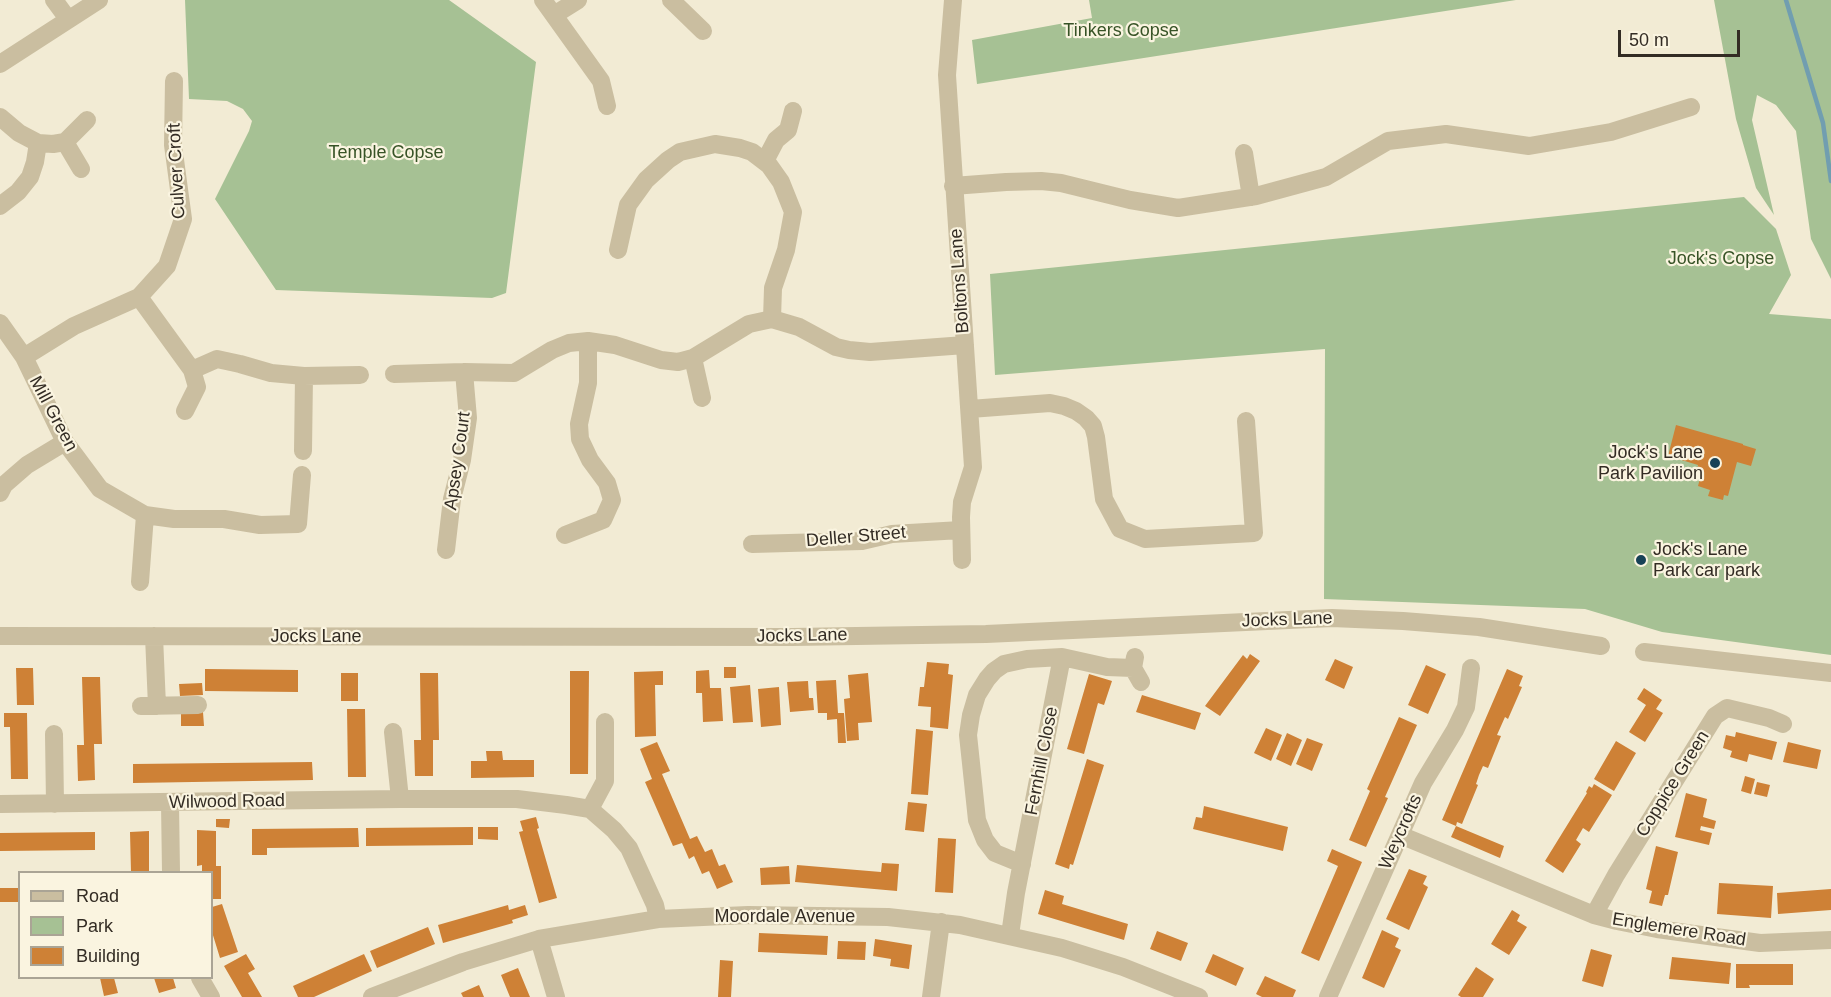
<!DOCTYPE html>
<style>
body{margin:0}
#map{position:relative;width:1831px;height:997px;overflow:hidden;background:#f2ebd4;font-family:Helvetica,sans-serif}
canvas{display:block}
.legend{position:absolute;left:18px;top:871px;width:195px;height:108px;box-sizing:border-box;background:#faf4e0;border:2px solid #aaa495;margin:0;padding:8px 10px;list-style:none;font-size:18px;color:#332c24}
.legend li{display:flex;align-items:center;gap:12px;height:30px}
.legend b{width:30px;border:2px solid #aaa495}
.scale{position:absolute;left:1618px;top:30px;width:122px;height:27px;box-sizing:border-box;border:3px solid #332c24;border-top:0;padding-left:8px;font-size:18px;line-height:21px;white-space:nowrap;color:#332c24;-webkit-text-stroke:4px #faf4e0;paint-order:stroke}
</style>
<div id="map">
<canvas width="1831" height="997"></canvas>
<ul class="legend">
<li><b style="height:8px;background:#cabea0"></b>Road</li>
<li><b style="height:16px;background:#a6c194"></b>Park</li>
<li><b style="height:16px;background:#ce8136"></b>Building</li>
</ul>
<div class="scale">50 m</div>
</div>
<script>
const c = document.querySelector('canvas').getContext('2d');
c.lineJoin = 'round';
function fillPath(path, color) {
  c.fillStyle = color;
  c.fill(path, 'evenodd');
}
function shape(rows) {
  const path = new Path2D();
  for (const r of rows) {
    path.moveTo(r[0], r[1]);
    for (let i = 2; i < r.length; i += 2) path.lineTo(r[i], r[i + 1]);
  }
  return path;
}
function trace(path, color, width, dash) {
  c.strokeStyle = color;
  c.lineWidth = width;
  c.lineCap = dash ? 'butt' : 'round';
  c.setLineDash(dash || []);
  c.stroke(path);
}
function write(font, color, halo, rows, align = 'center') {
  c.font = font + ' Helvetica,sans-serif';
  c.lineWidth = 4.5;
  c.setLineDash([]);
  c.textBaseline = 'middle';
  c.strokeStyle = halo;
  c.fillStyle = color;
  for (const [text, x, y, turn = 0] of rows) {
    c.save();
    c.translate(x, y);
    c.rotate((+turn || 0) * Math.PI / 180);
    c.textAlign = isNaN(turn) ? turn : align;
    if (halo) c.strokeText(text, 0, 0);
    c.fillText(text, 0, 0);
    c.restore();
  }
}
const green = shape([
 [185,0,449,0,536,62,506,293,492,298,276,290,215,199,249,131,252,121,243,109,227,101,189,99],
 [1089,0,1516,0,977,84,972,40,1092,18],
 [1714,0,1831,0,1831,279,1811,239,1796,131,1776,105,1757,95,1752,120,1774,215,1756,188,1736,119],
 [1744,197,1776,229,1791,275,1769,314,1831,319,1831,655,1662,632,1585,609,1324,599,1325,349,995,375,990,274]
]);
const stream = shape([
 [1786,0,1823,123,1831,181]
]);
const building = shape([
 [1676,425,1743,444,1743,445,1756,449,1751,466,1737,462,1728,496,1724,495,1723,500,1708,496,1710,490,1698,486,1702,471,1697,470,1698,465,1668,456],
 [1250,654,1260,661,1220,716,1205,706,1243,655,1247,659],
 [1335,659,1353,667,1344,689,1325,680],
 [927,662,949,664,948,674,953,675,948,729,930,727,931,707,918,706,920,687,924,687],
 [1426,665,1446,674,1428,714,1408,705],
 [724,667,736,667,736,678,724,678],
 [16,668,33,668,34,705,17,705],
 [205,669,298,670,298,692,205,691],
 [1507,669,1523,676,1519,686,1522,687,1508,719,1505,717,1497,735,1501,736,1488,768,1483,766,1479,775,1476,784,1478,785,1462,824,1457,822,1456,826,1442,820],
 [709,670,710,688,721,688,723,721,703,722,702,693,696,693,696,671],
 [570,671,589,671,588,774,570,774],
 [663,671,663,685,655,685,656,736,635,737,634,672],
 [341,673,358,673,358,701,341,701],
 [420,673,438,673,439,740,433,740,433,776,415,776,414,740,421,740],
 [868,673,872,722,858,723,859,740,847,741,844,699,850,698,848,675],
 [1089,674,1112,681,1104,705,1098,703,1084,754,1067,749],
 [82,677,100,677,102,744,94,744,95,780,78,781,77,745,84,745],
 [836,680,838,713,844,713,846,743,838,743,837,719,827,720,827,713,818,713,816,681],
 [808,681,809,698,813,698,814,710,790,712,787,682],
 [202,683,203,695,180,696,179,684],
 [750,685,753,722,733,723,730,687],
 [779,687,781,725,761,727,758,689],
 [1644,688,1662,700,1656,709,1663,713,1645,742,1629,732,1646,705,1637,699],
 [1142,695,1201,713,1195,730,1136,712],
 [347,709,365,709,366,777,348,777],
 [203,712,204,726,181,726,181,713],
 [4,713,27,713,28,779,11,779,10,727,4,727],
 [1399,717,1417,725,1385,797,1388,798,1366,847,1349,840,1370,791,1367,789],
 [1266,728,1282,735,1271,761,1254,753],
 [916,729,933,731,928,795,911,794],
 [1736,732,1777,742,1772,760,1749,754,1747,762,1730,757,1732,751,1723,748,1726,735,1735,737],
 [1287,733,1302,740,1291,766,1276,759],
 [1307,738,1323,744,1312,771,1296,764],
 [1616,741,1636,753,1614,791,1594,779],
 [657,742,670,771,662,774,690,839,697,836,705,852,712,849,719,866,725,864,733,882,717,889,709,871,702,874,694,856,689,859,682,843,673,846,645,782,652,779,640,749],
 [1788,742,1821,750,1817,769,1783,762],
 [486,751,502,751,503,760,534,760,534,777,471,778,471,761,487,761],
 [1087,759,1104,765,1073,865,1070,864,1069,869,1055,864],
 [312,762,313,780,133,783,133,764],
 [1745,776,1755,779,1751,794,1741,791],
 [1757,782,1770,785,1767,797,1754,794],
 [1594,784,1612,795,1589,832,1583,828,1576,840,1581,844,1563,873,1545,861,1587,793,1586,792,1589,786,1592,788],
 [1686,793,1707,799,1703,817,1716,821,1714,829,1701,826,1700,830,1712,833,1709,845,1675,837],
 [908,802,927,804,924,832,905,830],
 [1204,806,1288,827,1283,851,1193,829,1196,817,1202,818],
 [536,817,539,828,537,829,557,898,539,903,519,832,523,831,520,821],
 [216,819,230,819,229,828,216,827],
 [1456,826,1504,846,1500,858,1451,837],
 [473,827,473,845,366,846,366,828],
 [478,827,498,827,498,840,478,839],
 [358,828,359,847,267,848,267,855,252,855,252,829],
 [197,830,216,831,216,866,221,866,221,899,212,899,212,872,202,872,202,865,197,866],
 [149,831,149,872,131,872,130,832],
 [95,832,95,850,0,851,0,833],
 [938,838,956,839,953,893,935,892],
 [1656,846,1678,852,1668,895,1665,895,1662,906,1649,903,1652,891,1646,889],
 [1332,849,1362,862,1319,961,1301,953,1338,866,1327,861],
 [882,863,899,864,897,891,795,882,797,865,881,872],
 [789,866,790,884,761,885,760,868],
 [1409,869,1427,876,1423,884,1428,887,1409,930,1386,919],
 [1719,883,1773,886,1771,918,1717,914],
 [0,888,20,888,20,902,0,902],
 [1831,889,1831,910,1778,914,1777,893],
 [1045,890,1064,896,1062,904,1128,924,1124,940,1038,914],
 [222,904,238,952,220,958,212,932,212,907],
 [508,905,509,910,525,905,528,915,512,920,513,923,443,943,438,925],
 [1512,910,1520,915,1517,921,1527,927,1509,955,1491,944],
 [428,927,435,944,377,968,370,951],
 [1382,930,1399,938,1395,947,1401,950,1384,988,1362,978],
 [1157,931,1188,943,1181,961,1150,949],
 [759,933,828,936,827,955,758,952],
 [875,939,912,945,909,969,890,966,891,959,873,956],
 [838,941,866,942,865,960,837,959],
 [1591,949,1612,955,1603,987,1582,981],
 [246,954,255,969,248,973,262,997,242,997,224,966],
 [364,954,372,971,314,997,298,997,293,986],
 [1213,954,1244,968,1236,986,1205,972],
 [1672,957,1731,963,1729,984,1669,979],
 [720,960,733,961,731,997,718,997],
 [1736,964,1793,964,1793,985,1749,985,1750,988,1736,988],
 [1476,967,1494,979,1483,997,1461,997,1458,995],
 [518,968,525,985,530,997,510,997,501,975],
 [1265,976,1296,990,1293,997,1262,997,1256,994],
 [100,978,114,978,118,993,104,996],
 [154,978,173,978,176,988,159,993],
 [479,985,484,997,463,997,461,993]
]);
const minor = shape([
 [54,0,68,19],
 [543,0,601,81,607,106],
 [671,0,703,31],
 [953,0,947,75,973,467,962,502,961,517,962,560],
 [554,15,578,0],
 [0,64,99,0],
 [0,117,19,133,38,143,53,144,65,142,87,120],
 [65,142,81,169],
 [1244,153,1251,197],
 [765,161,776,140,788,130,793,111],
 [953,186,1006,182,1041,181,1061,183,1130,200,1178,208,1256,196,1326,177,1388,141,1446,134,1529,146,1611,132,1691,107],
 [0,206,18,192,30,177,35,162,38,143],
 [618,250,628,205,646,180,668,160,680,152,715,144,740,148,752,152,769,165,781,182,793,212,786,250,773,288,772,319],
 [139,297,192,370,197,387,185,411],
 [0,323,24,357,65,442,100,489,145,515,174,519,224,519,260,525,298,524,302,475],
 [24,357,74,326,139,297,167,266,183,219,173,145,174,81],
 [693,358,702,398],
 [192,370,217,359,240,364,271,373,304,376,360,375],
 [394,374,464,372,514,373,552,350,569,343,588,341,615,345,661,360,678,362,693,358,749,324,772,319,799,327,836,347,849,350,870,352,965,345],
 [970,409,1050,403,1064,406,1076,411,1086,418,1093,426,1096,437,1104,499,1120,529,1145,539,1254,533,1246,421],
 [303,451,304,376],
 [0,493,4,485,27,465,65,442],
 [565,535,603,520,612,500,607,483,590,460,580,439,579,424,588,383,588,341],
 [752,544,862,541,892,534,961,530],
 [446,550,452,499,462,460,468,418,464,372],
 [140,582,145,515],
 [0,636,792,637,986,634,1332,618,1403,621,1479,627,1601,646],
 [154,636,157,706],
 [1644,652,1831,673],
 [1135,657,1133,668,1141,682],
 [141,706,198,705],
 [393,732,400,799],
 [54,734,55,804],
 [170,803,171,872],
 [0,804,400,799,517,799,566,805,590,809,614,830,629,848,655,905,658,919],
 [590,809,605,781,605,722],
 [1400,835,1594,915,1617,921,1657,929,1760,943,1831,940],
 [1022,864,995,853,985,840,977,820,968,735,971,715,977,695,987,679,994,671,1004,664,1027,659,1062,657,1107,667,1133,668],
 [1594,915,1616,875,1715,716,1727,708,1769,718,1783,724],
 [1010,935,1016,893,1062,657],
 [539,939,556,997],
 [200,978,211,997],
 [372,997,463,962,539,939,658,919,748,915,888,917,960,925,1062,948,1123,967,1199,997],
 [931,997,941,922],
 [1328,997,1423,783,1455,730,1466,707,1471,668]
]);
const markers = [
 [1715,463,6,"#174257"],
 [1641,560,6,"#174257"]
];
const parkNames = [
 ["Tinkers Copse",1121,31],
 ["Temple Copse",386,153],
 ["Jock's Copse",1721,259]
];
const streetNames = [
 ["Culver Croft",177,171,-93],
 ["Boltons Lane",960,281,-94],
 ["Mill Green",53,414,62],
 ["Apsey Court",458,461,-82],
 ["Deller Street",856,537,-5],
 ["Jocks Lane",1287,620,-2],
 ["Jocks Lane",802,636,-1],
 ["Jocks Lane",316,637],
 ["Fernhill Close",1042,761,-79],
 ["Coppice Green",1673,784,-58],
 ["Wilwood Road",227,802,-1],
 ["Weycrofts",1401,832,-66],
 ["Moordale Avenue",785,917],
 ["Englemere Road",1679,930,9]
];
const poiNames = [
 ["Jock's Lane",1703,453],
 ["Park Pavilion",1703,474],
 ["Jock's Lane",1653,550,"left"],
 ["Park car park",1653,571,"left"]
];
fillPath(green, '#a6c194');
trace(stream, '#719eb0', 4.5);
fillPath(building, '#ce8136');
trace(minor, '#cabea0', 18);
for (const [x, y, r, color] of markers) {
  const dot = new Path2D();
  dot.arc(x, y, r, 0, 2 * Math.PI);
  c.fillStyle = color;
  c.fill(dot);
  trace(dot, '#faf4e0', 2);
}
write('18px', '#375326', '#faf4e0', parkNames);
write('18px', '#332c24', '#faf4e0', streetNames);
write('18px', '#332c24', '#faf4e0', poiNames, 'right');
</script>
